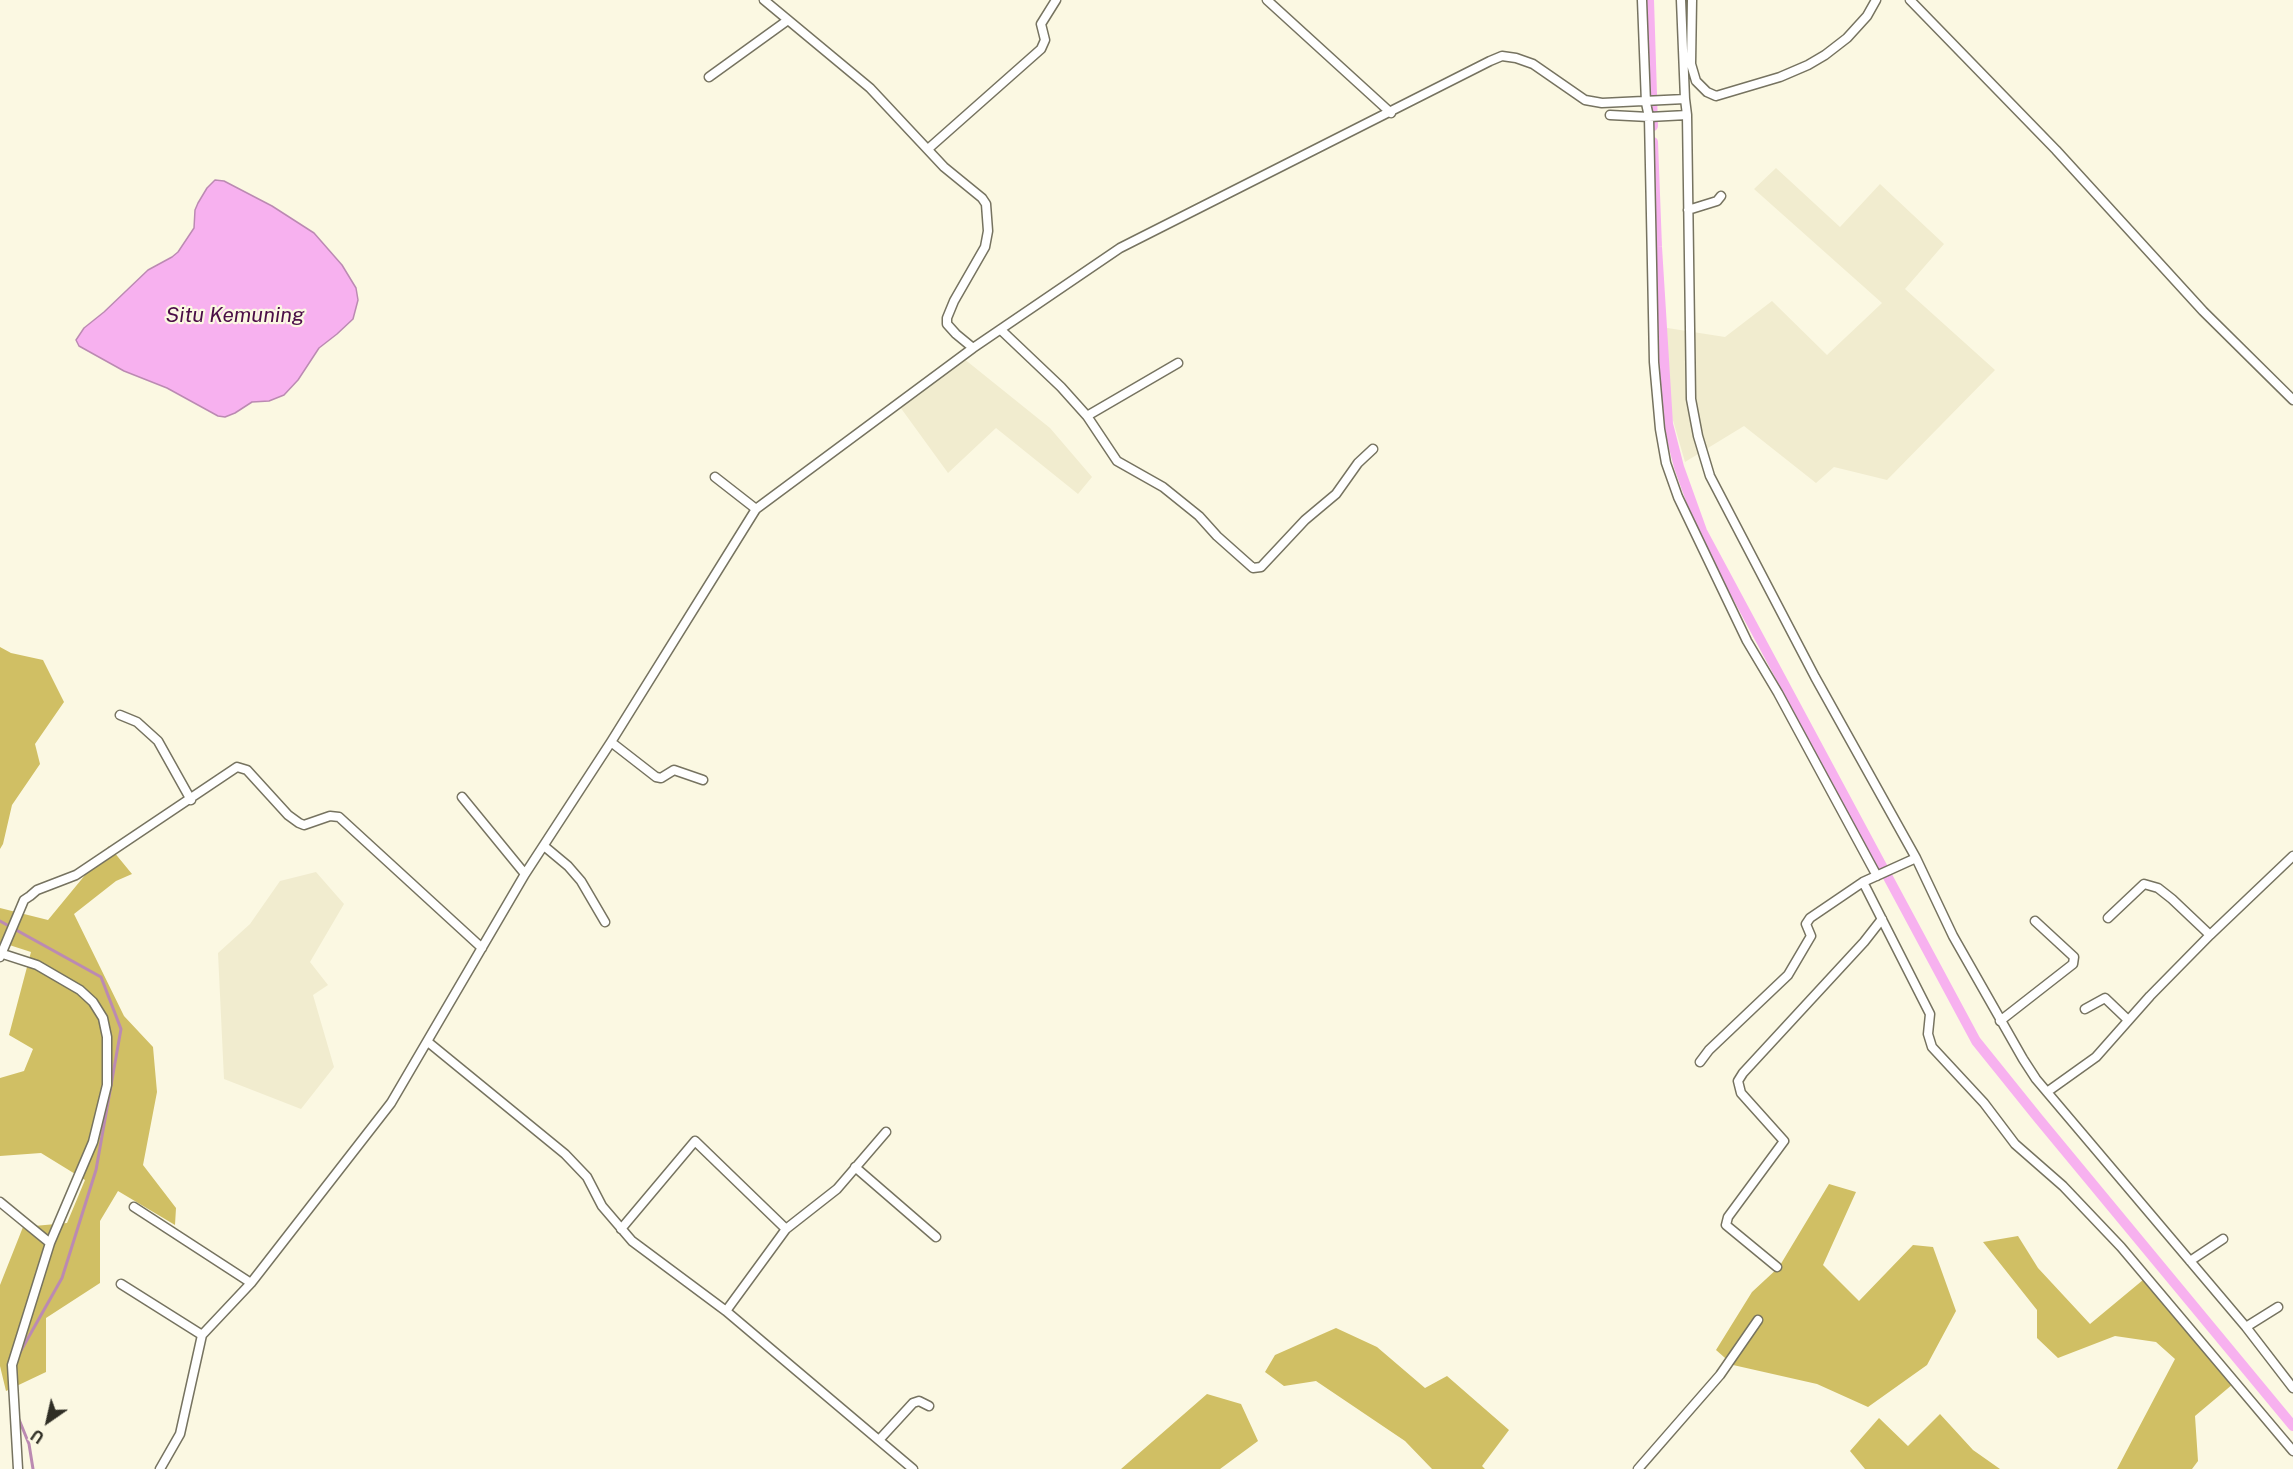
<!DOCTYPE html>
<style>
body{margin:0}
#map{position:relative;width:2293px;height:1469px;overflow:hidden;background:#fbf8e2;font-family:"Public Sans",sans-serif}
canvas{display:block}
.north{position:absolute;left:18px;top:1391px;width:60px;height:60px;-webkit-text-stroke:4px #fbf8e2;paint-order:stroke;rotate:214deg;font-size:16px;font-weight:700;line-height:24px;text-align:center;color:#2f2e25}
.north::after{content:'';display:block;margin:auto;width:21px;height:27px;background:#2f2e25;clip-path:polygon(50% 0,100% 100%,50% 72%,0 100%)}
</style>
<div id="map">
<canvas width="2293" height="1469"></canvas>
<div class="north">U</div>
</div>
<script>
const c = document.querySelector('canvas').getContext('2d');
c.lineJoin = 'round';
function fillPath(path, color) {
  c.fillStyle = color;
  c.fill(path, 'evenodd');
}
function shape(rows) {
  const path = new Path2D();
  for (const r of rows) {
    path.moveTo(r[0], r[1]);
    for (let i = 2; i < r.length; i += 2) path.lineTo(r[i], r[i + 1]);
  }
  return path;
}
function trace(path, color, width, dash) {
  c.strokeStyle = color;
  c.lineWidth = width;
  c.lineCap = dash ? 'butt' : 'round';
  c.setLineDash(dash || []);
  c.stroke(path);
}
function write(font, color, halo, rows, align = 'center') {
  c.font = font + ' "Public Sans",sans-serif';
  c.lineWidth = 4.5;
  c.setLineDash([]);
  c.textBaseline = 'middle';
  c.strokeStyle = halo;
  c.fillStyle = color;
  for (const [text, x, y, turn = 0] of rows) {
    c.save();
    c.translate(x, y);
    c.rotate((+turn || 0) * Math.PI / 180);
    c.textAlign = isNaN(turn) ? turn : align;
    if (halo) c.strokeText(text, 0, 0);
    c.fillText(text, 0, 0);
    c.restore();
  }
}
const built = shape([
 [1776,168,1840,227,1880,184,1944,244,1905,289,1995,370,1887,480,1834,467,1816,483,1744,426,1685,462,1664,389,1661,327,1725,337,1772,301,1827,355,1882,303,1754,189],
 [958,354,1050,428,1092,477,1078,494,996,428,948,473,895,400],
 [316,872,344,904,310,962,328,985,313,995,334,1067,301,1109,224,1079,218,953,250,924,280,881]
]);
const forest = shape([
 [0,647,11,653,43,660,64,702,35,744,40,764,12,805,3,844,0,849],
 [109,846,132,874,116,881,74,914,124,1016,153,1047,157,1092,143,1165,176,1208,175,1225,118,1191,100,1221,100,1283,46,1318,46,1372,6,1391,0,1366,0,1285,23,1227,67,1223,85,1180,41,1153,0,1156,0,1078,24,1071,33,1049,9,1035,31,952,0,942,0,908,48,920],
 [1829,1184,1856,1192,1823,1265,1859,1301,1913,1245,1933,1247,1956,1311,1927,1365,1868,1407,1817,1384,1733,1365,1716,1350,1752,1292,1779,1267],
 [2018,1236,2038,1268,2090,1324,2149,1275,2233,1384,2195,1416,2198,1461,2192,1469,2117,1469,2175,1359,2156,1342,2115,1336,2058,1358,2037,1338,2037,1310,1983,1242],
 [1336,1328,1377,1347,1425,1388,1447,1376,1509,1430,1482,1466,1485,1469,1432,1469,1405,1441,1316,1381,1284,1386,1265,1372,1275,1355],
 [1207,1394,1241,1404,1258,1441,1220,1469,1121,1469],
 [1940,1414,1973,1450,2000,1469,1865,1469,1850,1451,1879,1418,1908,1446]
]);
const water = shape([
 [215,180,224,181,272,206,314,233,342,265,356,288,358,300,353,319,337,334,319,348,298,380,284,395,269,401,252,402,235,413,225,417,218,416,167,388,124,371,79,346,76,340,84,328,104,312,148,270,172,257,178,252,194,228,195,210,198,203,207,188,215,180]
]);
const stream = shape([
 [0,921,101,977,121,1029,96,1170,62,1278,19,1354],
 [18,1417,29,1444,33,1469]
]);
const canal = shape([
 [1649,0,1653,126],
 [1653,142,1657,247,1668,424,1679,467,1702,531,1976,1041,2038,1118,2293,1426]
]);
const street = shape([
 [764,0,870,88,944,167,982,198,986,204,988,231,985,247,954,301,947,318,947,324,956,334,973,348],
 [1267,0,1391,113],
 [1642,0,1646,103,1649,117,1654,362,1660,429,1666,463,1678,497,1747,641,1778,693,1877,876],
 [1681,0,1685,99,1687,115,1691,399,1698,436,1710,476,1815,677,1916,858,1953,936,2023,1059,2036,1079,2246,1327,2293,1388],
 [1692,0,1691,64,1696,81,1707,92,1716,96,1780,77,1808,65,1825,55,1847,38,1867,16,1876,0],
 [1910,0,2056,150,2203,311,2293,400],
 [709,77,788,20],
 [1610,115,1649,117,1687,115],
 [928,149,1041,49,1045,40,1041,24,1056,0],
 [1688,210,1717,201,1721,196],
 [1001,330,1061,387,1087,416,1117,461,1163,487,1199,516,1217,536,1253,568,1261,567,1305,520,1336,494,1358,463,1373,449],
 [1087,416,1178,363],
 [715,477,756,509],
 [120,715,137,722,158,741,191,800],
 [611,742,656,777,661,778,674,770,703,780],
 [462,797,525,874],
 [544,846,568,866,581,881,605,922],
 [1863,882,1930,1014,1928,1034,1932,1047,1984,1103,2015,1144,2063,1186,2121,1247,2293,1451],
 [2108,918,2144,884,2158,888,2172,899,2210,935,2293,856],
 [0,953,37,965,80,990,93,1002,103,1018,107,1037,107,1085,93,1142,50,1243,12,1365,18,1469],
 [0,957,24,900,30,896,37,890,76,875,237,767,247,770,288,815,299,823,304,825,330,816,339,817,482,948],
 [2085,1009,2105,998,2128,1020],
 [2000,1021,2073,964,2074,957,2035,921],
 [428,1042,565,1154,587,1177,602,1206,632,1241,726,1311,913,1469],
 [1700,1062,1709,1050,1788,975,1808,941,1811,936,1806,924,1810,918,1863,882,1916,858],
 [2047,1092,2096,1057,2150,996,2210,935],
 [855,1167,936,1237],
 [0,1202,50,1243],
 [134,1207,251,1283],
 [621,1229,695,1141,786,1229],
 [2190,1261,2223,1239],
 [1777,1267,1726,1225,1728,1217,1784,1141,1741,1093,1738,1081,1743,1073,1864,942,1882,919],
 [121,1284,202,1335],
 [726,1311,786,1229,837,1189,886,1132],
 [2246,1327,2278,1307],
 [879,1440,913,1403,919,1401,929,1406],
 [160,1469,180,1434,202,1335,251,1283,391,1103,525,874,611,742,756,509,973,348,1120,248,1490,61,1502,56,1516,58,1533,64,1585,100,1602,103,1685,99],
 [1638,1469,1720,1375,1758,1320]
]);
const waterNames = [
 ["Situ Kemuning",235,316]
];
fillPath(built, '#f1eccf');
fillPath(forest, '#d0bf64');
fillPath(water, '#f7b1ef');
trace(water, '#bb8ab2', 1.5);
trace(stream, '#bb8ab2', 3);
trace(canal, '#f7b1ef', 10);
trace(street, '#767360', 11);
trace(street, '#fff', 8);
write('italic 21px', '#4b0e47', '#fbf8e2', waterNames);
</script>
